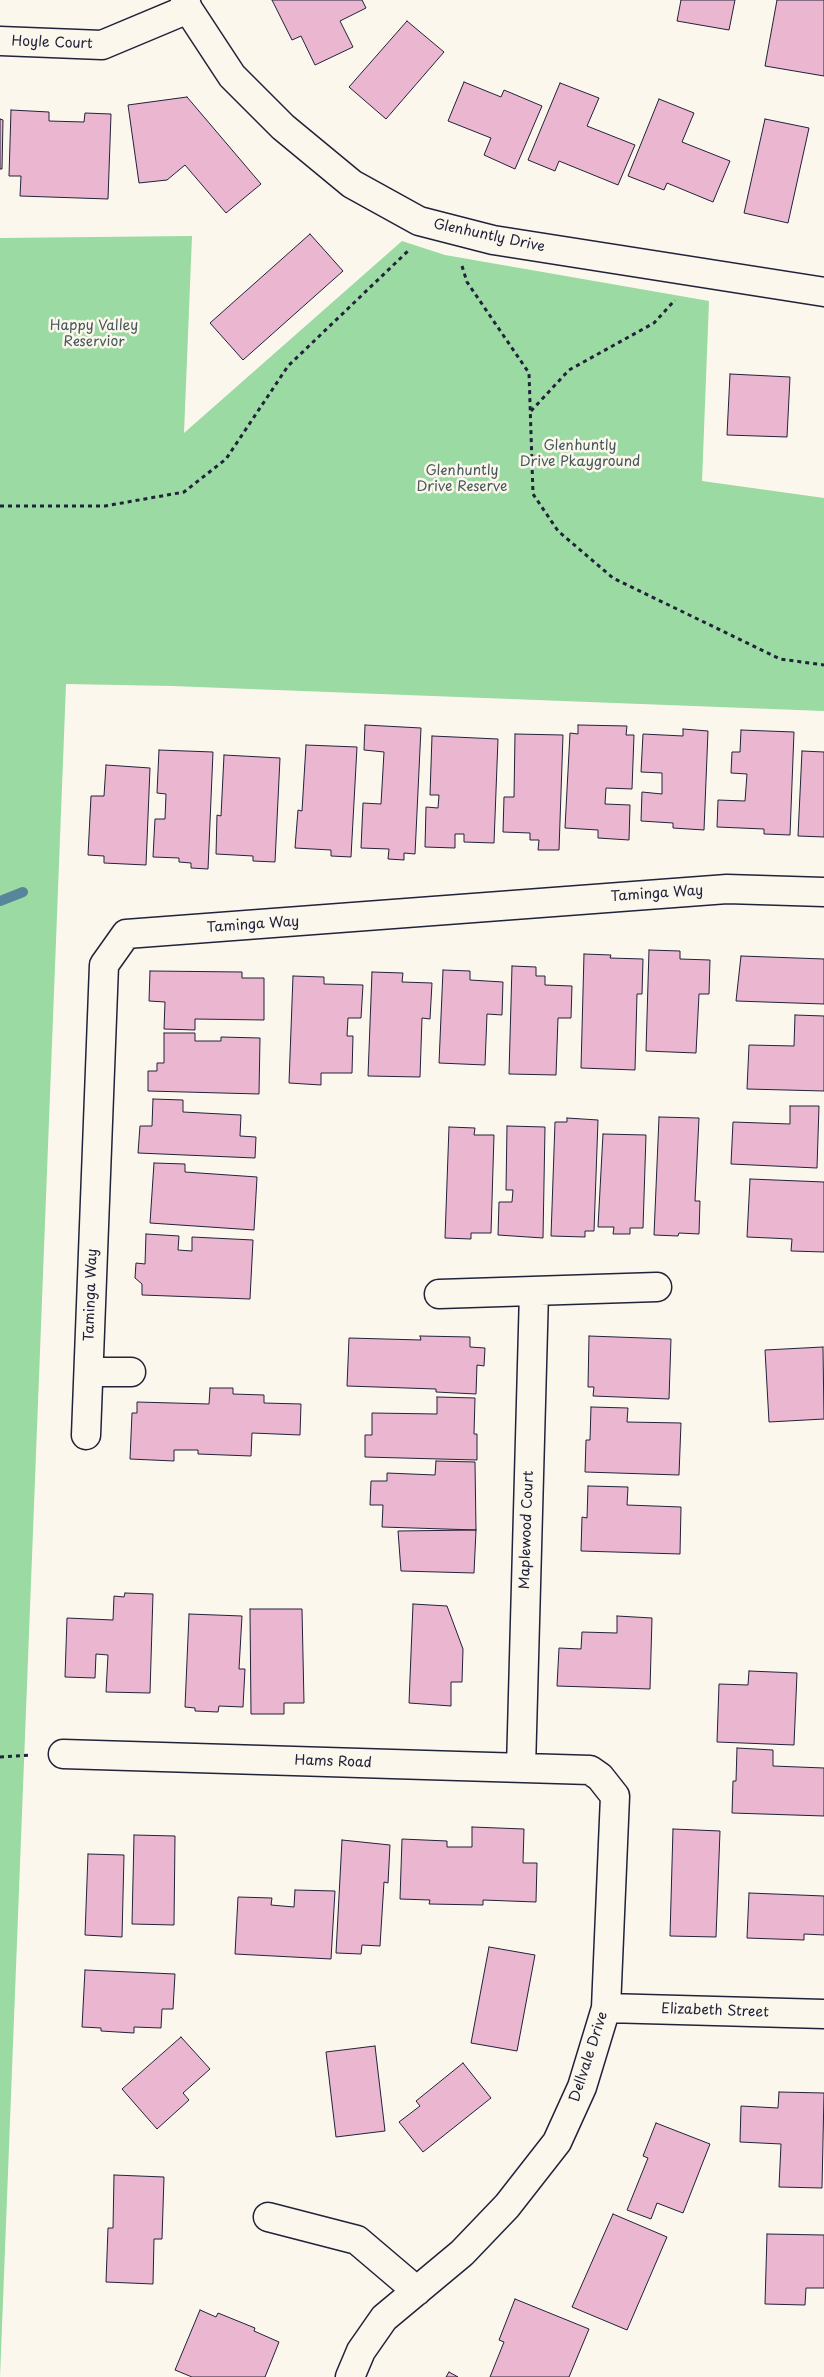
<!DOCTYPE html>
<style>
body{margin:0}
canvas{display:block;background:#fbf7ec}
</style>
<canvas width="824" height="2377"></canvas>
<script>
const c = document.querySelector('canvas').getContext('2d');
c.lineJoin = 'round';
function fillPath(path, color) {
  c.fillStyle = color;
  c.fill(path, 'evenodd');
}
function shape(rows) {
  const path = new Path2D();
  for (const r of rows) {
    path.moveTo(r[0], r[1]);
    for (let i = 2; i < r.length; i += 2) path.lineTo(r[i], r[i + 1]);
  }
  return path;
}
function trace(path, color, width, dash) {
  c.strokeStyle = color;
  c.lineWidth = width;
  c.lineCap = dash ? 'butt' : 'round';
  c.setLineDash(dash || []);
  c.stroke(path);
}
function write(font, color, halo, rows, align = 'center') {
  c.font = font + ' "Playpen Sans",sans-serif';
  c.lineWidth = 5;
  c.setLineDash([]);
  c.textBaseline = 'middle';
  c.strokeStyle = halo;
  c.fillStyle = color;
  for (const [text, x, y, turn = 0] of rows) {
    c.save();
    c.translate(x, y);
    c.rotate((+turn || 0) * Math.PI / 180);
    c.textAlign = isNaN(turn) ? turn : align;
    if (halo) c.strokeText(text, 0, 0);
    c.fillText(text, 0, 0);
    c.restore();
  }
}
const green = shape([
 [192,236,184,433,402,241,445,255,709,301,702,481,824,498,824,711,172,686,66,684,0,2377,0,238]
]);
const stream = shape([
 [0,901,23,892]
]);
const building = shape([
 [272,0,362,0,366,8,340,21,353,47,315,65,301,36,292,40,272,0],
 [681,0,735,0,729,30,677,21,681,0],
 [777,0,824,0,824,76,765,66,777,0],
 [407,21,444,52,386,119,349,87,407,21],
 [464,82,501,97,504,90,542,106,515,169,484,155,491,138,448,121,464,82],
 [560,83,599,98,587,126,635,145,618,185,559,161,555,171,528,160,560,83],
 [187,97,261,184,226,213,185,165,167,180,139,183,128,105,187,97],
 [659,99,694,113,682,142,730,161,713,202,667,183,664,190,628,176,659,99],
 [11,110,49,112,49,121,84,122,85,113,111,114,108,199,20,196,21,176,9,176,11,110],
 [0,119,3,120,2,169,0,169,0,119],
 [765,119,809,128,788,223,744,213,765,119],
 [310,234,343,271,243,360,210,323,310,234],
 [730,374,790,377,787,437,727,435,730,374],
 [365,725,421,728,415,854,404,853,404,860,388,859,389,849,361,848,363,803,381,804,384,752,364,750,365,725],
 [578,725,627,726,626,735,634,735,632,789,606,788,605,804,630,805,629,840,598,838,598,830,565,828,570,733,578,734,578,725],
 [683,729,708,731,704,830,673,828,673,823,641,821,642,792,662,794,662,773,641,772,643,734,683,736,683,729],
 [741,730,794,732,790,835,764,834,764,829,717,827,718,800,745,801,747,774,731,773,732,752,740,752,741,730],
 [515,734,563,735,559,850,538,850,539,840,530,840,530,833,503,832,504,797,514,797,515,734],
 [432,736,498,739,494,843,464,842,464,834,455,834,455,848,425,847,426,807,438,808,439,795,430,795,432,736],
 [306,745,357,747,351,857,331,856,331,850,295,848,298,810,302,811,306,745],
 [159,750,213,752,208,869,191,868,191,863,179,862,179,858,153,857,155,819,165,819,166,794,157,793,159,750],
 [802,751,824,752,824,837,798,836,802,751],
 [224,755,280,758,275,862,253,861,253,856,216,854,217,815,221,816,224,755],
 [106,765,150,768,146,865,104,863,104,856,88,855,91,796,104,796,106,765],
 [649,950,680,951,680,959,710,960,709,994,699,994,696,1053,646,1051,649,950],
 [584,954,611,955,610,958,643,959,642,994,637,994,635,1070,581,1068,584,954],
 [741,956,824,959,824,1004,736,1001,741,956],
 [512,966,536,967,536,976,545,976,545,985,572,986,571,1018,558,1018,556,1075,509,1074,512,966],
 [443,970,470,971,470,980,503,982,502,1015,487,1014,485,1065,439,1063,443,970],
 [150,971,242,972,242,978,264,978,264,1020,195,1019,195,1030,164,1029,165,1002,149,1001,150,971],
 [372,972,403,973,402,982,432,983,430,1019,422,1018,420,1077,368,1076,372,972],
 [293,976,324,977,324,984,363,985,361,1018,348,1018,347,1036,353,1036,352,1073,321,1073,321,1085,289,1083,293,976],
 [795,1015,824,1016,824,1091,747,1089,749,1045,794,1046,795,1015],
 [164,1033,195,1033,195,1041,221,1041,221,1037,260,1038,259,1094,148,1091,148,1071,157,1071,157,1063,164,1063,164,1033],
 [153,1099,183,1100,183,1112,241,1115,240,1136,256,1137,255,1158,138,1153,140,1126,152,1126,153,1099],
 [790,1106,819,1106,817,1168,731,1164,733,1122,790,1124,790,1106],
 [659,1117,699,1118,695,1201,700,1201,699,1234,679,1233,678,1236,654,1235,659,1117],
 [567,1118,598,1120,594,1231,585,1231,585,1237,551,1236,555,1122,567,1122,567,1118],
 [507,1126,545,1127,543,1238,498,1235,499,1202,512,1202,513,1190,506,1190,507,1126],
 [449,1127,475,1128,474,1135,494,1135,491,1233,471,1233,471,1239,445,1238,449,1127],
 [603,1134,646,1135,643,1228,630,1228,630,1234,613,1234,614,1227,598,1227,603,1134],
 [154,1163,185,1164,185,1172,257,1177,254,1230,150,1223,154,1163],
 [750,1179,824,1182,824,1252,791,1251,792,1239,747,1237,750,1179],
 [146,1234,179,1236,178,1250,192,1251,192,1237,253,1240,250,1299,142,1295,142,1284,135,1278,136,1263,145,1264,146,1234],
 [420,1336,470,1337,470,1347,485,1348,484,1366,477,1365,476,1394,436,1392,436,1389,347,1386,349,1338,421,1340,420,1336],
 [589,1336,671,1339,669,1399,593,1396,594,1387,588,1387,589,1336],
 [823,1347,824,1419,769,1422,765,1350,823,1347],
 [210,1388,233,1388,233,1394,264,1395,264,1403,301,1404,300,1435,252,1433,251,1456,198,1454,198,1450,174,1450,174,1461,130,1459,132,1413,137,1413,137,1402,209,1404,210,1388],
 [437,1397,475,1398,474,1434,477,1434,477,1460,365,1457,365,1435,372,1435,372,1413,437,1414,437,1397],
 [591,1407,628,1408,627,1422,681,1423,679,1475,585,1472,586,1440,590,1440,591,1407],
 [436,1461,475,1462,476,1530,382,1527,383,1505,370,1505,371,1481,387,1481,387,1473,435,1475,436,1461],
 [588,1486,628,1487,627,1505,681,1507,680,1554,581,1551,582,1517,587,1518,588,1486],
 [476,1530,474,1573,401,1571,398,1531,476,1530],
 [125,1593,153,1594,150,1693,106,1692,108,1655,96,1654,95,1678,65,1677,67,1618,113,1620,114,1596,124,1597,125,1593],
 [413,1604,447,1606,463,1649,462,1682,451,1682,451,1706,409,1703,413,1604],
 [250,1609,302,1609,304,1703,284,1703,284,1714,251,1714,250,1609],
 [189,1614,242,1616,239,1669,245,1669,243,1707,219,1706,218,1712,195,1711,195,1708,185,1707,189,1614],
 [617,1616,652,1618,650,1689,557,1686,559,1648,581,1649,582,1632,617,1633,617,1616],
 [749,1671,797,1673,794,1745,717,1742,719,1684,748,1685,749,1671],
 [737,1748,773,1750,773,1766,824,1768,824,1816,732,1813,733,1781,736,1781,737,1748],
 [472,1827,524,1829,523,1863,537,1863,536,1902,483,1900,483,1905,429,1904,430,1900,400,1899,402,1839,447,1841,447,1847,472,1847,472,1827],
 [673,1829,720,1831,716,1937,670,1936,673,1829],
 [134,1835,175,1836,174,1925,132,1924,134,1835],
 [342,1840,390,1845,388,1883,384,1882,380,1946,362,1945,361,1954,336,1953,342,1840],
 [88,1854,124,1855,122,1937,85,1935,88,1854],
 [295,1890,335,1891,331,1959,235,1954,238,1897,272,1898,271,1905,294,1907,295,1890],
 [749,1893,824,1896,824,1935,804,1934,804,1940,747,1938,749,1893],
 [489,1947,535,1955,517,2051,471,2043,489,1947],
 [85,1970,175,1974,173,2009,162,2009,161,2028,134,2027,134,2033,101,2031,101,2028,82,2027,85,1970],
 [181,2037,210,2069,183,2093,189,2100,157,2129,122,2089,181,2037],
 [375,2046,385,2131,336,2137,326,2052,375,2046],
 [463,2063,491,2098,423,2152,399,2122,420,2106,416,2101,463,2063],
 [779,2092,824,2093,822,2188,779,2187,781,2144,740,2142,741,2106,778,2108,779,2092],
 [656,2123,710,2144,683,2213,657,2203,651,2219,627,2210,648,2158,643,2156,656,2123],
 [114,2175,164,2177,162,2239,154,2239,153,2284,106,2282,108,2228,113,2228,114,2175],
 [613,2214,667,2237,627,2330,572,2307,613,2214],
 [767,2234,824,2235,824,2288,806,2288,805,2305,765,2304,767,2234],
 [515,2299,589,2329,569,2377,490,2377,504,2342,499,2340,515,2299],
 [200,2310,216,2317,218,2313,255,2328,254,2331,279,2342,265,2377,192,2377,175,2370,200,2310],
 [449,2372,458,2377,446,2377,449,2372]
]);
const path = shape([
 [462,266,467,282,529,373,533,494,558,531,613,578,780,659,824,665],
 [531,411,569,370,654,323,675,300],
 [0,506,105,506,184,492,226,459,288,366,408,251],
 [0,1757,32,1755]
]);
const minor = shape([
 [185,0,188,9,232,76,283,127,352,184,419,221,493,240,824,292],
 [0,41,102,45,188,9],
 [439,1294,657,1287],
 [89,1372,131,1372],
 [86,1435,104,965,126,934,727,889,824,892],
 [63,1754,590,1770,600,1777,615,1796,606,2008,582,2087,557,2142,507,2206,462,2253,384,2318,361,2351,350,2377],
 [521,1768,534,1292],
 [606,2008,824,2014],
 [268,2217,357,2240,417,2291]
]);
const streetNames = [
 ["Hoyle Court",52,43,2],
 ["Glenhuntly Drive",489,236,12],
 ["Taminga Way",657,894,-4],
 ["Taminga Way",253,925,-4],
 ["Taminga Way",91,1295,-88],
 ["Maplewood Court",527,1530,-88],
 ["Hams Road",333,1762,2],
 ["Elizabeth Street",715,2011,2],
 ["Dellvale Drive",589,2057,-72]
];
const parkNames = [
 ["Happy Valley",94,326],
 ["Reservior",94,342],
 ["Glenhuntly",580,446],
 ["Drive Pkayground",580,462],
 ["Glenhuntly",462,471],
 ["Drive Reserve",462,487]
];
fillPath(green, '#9bdaa2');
trace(stream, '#58849c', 10);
fillPath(building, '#eab6d0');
trace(building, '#22223b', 1);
trace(minor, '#22223b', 31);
trace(path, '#22223b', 3, [4, 4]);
trace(minor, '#fbf7ec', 28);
write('14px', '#22223b', '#fbf7ec', streetNames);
write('14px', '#46595a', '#fbf7ec', parkNames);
</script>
